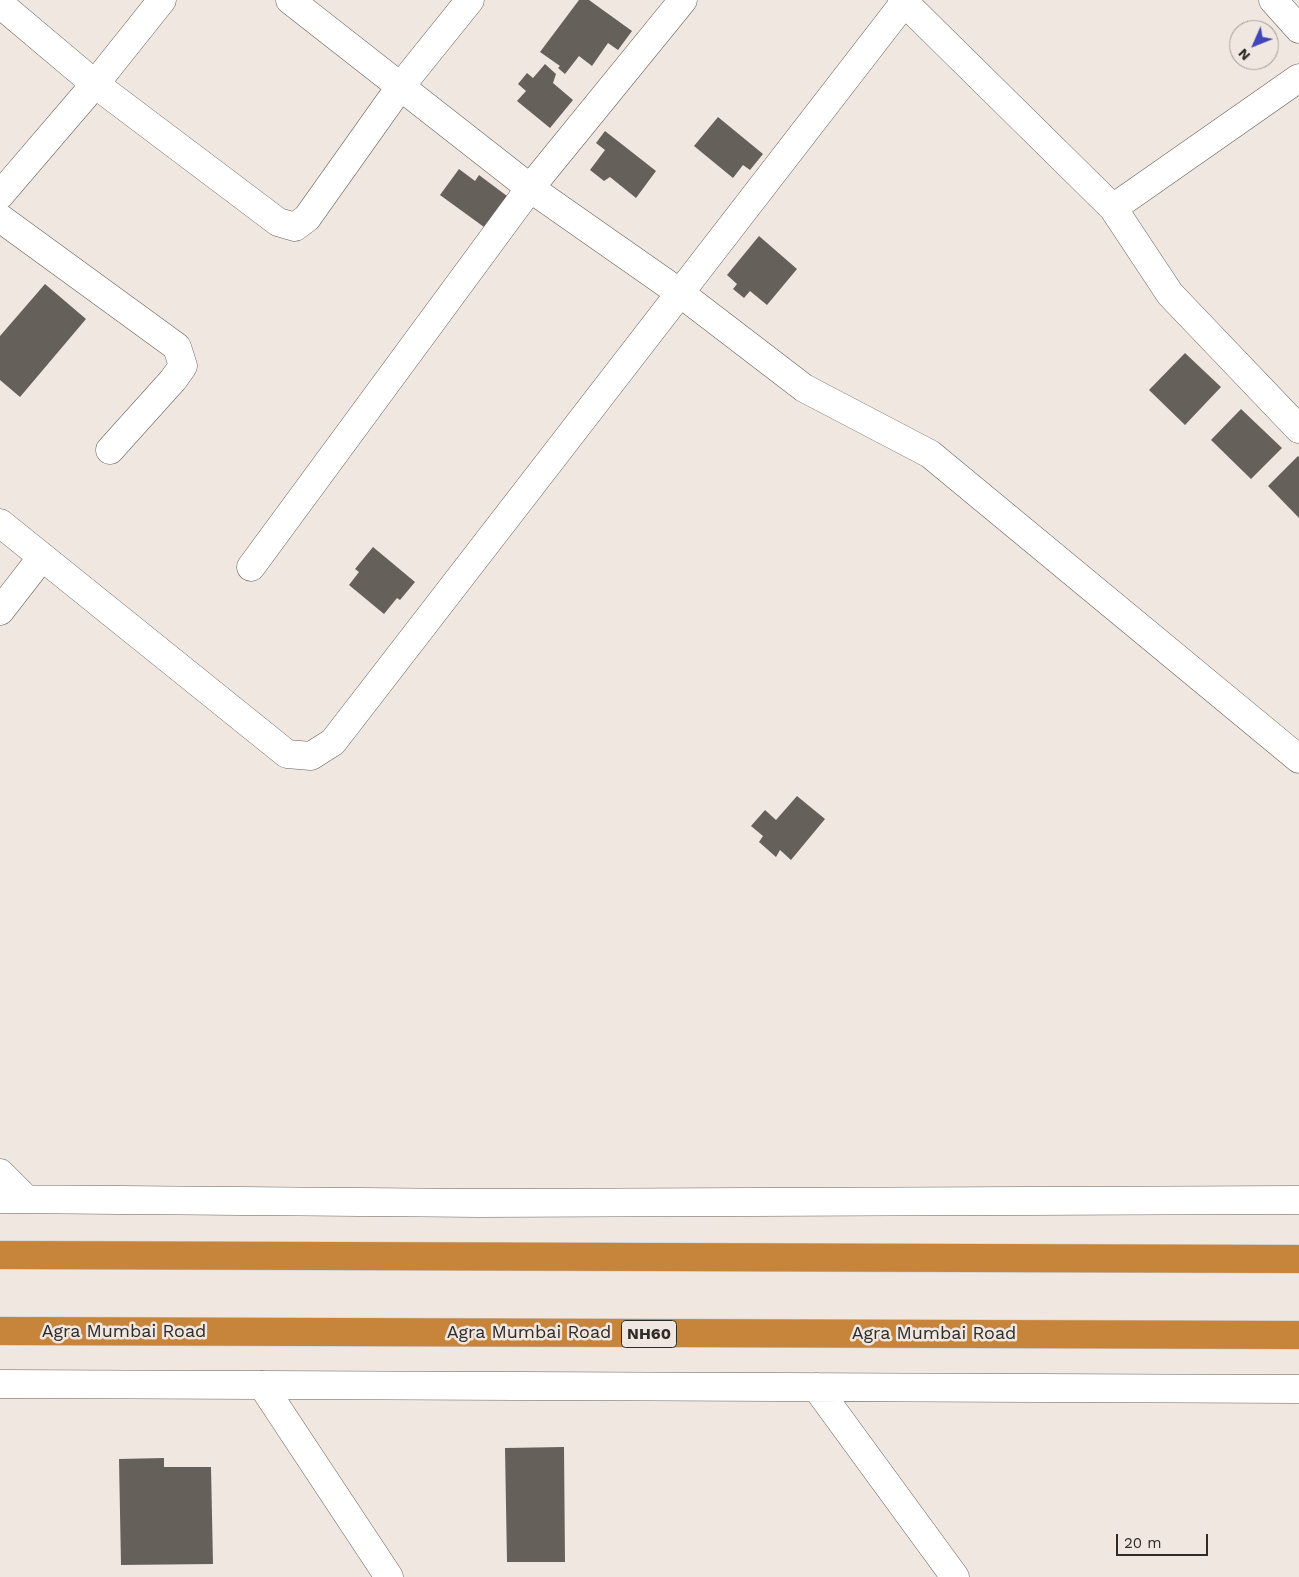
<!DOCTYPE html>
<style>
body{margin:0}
#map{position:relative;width:1299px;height:1577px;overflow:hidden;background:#efe7e0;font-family:"Work Sans",sans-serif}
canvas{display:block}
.north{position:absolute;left:1229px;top:20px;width:50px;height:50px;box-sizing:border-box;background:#efe7e0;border:1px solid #a29c96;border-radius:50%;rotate:226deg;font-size:14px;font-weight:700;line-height:20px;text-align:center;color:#2e2b28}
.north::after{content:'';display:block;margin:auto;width:18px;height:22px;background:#4145ba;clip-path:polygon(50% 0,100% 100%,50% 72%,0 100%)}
.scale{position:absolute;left:1116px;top:1534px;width:92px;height:22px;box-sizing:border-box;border:2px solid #2e2b28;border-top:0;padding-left:6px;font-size:15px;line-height:18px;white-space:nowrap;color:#2e2b28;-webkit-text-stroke:4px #efe7e0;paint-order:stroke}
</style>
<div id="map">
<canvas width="1299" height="1577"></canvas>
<div class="north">N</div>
<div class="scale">20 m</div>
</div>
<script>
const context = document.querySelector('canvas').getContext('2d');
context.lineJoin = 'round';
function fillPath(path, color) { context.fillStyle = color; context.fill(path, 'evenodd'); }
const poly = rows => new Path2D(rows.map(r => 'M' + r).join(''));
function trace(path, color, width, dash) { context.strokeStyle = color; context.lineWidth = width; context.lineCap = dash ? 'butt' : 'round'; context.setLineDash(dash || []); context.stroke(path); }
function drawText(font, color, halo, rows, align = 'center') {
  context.font = font + ' "Work Sans",sans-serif'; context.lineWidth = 5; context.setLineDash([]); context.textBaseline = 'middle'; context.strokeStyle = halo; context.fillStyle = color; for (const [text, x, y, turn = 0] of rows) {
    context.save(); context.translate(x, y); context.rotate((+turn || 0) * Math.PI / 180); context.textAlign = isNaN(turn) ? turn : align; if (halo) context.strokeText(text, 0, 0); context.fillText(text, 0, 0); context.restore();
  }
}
const building = poly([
 [579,0,589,0,632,31,618,50,608,43,592,66,579,56,565,74,558,68,560,66,540,52],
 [545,64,556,74,553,83,573,100,550,128,517,101,526,91,518,84,527,73,533,78],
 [718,117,763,154,750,170,743,165,733,178,694,146],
 [605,131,656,171,636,198,610,177,604,181,590,170,605,150,596,143],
 [459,169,475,181,479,175,507,196,484,227,440,195],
 [759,236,797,269,767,305,750,291,744,298,733,289,737,284,727,275],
 [45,284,86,319,20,397,0,380,0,336],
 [1185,353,1221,387,1185,425,1149,390],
 [1241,409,1282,448,1251,479,1211,440],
 [1298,456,1299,457,1299,518,1268,486],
 [373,547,415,582,400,600,397,598,384,614,349,585,359,572,355,569],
 [797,796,825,819,791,860,780,850,776,857,759,842,763,836,751,826,765,810,776,820],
 [564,1447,565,1562,507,1562,505,1448],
 [164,1458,164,1467,211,1467,213,1564,121,1565,119,1459]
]);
const minor = poly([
 [290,0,530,188,680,293,804,388,930,454,1299,759],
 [902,0,1113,208,1170,294,1299,429],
 [1273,0,1299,29],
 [0,4,95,84,278,222,295,227,307,218,400,87,470,0],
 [0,195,95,84,162,0],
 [1113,208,1299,78],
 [0,218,177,347,183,366,173,380,110,450],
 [0,523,287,754,311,756,333,742,904,3],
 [251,567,530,188,683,0],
 [0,611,42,557],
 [0,1173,26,1199],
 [0,1199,480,1203,1299,1200],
 [0,1384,1299,1389],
 [262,1385,389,1577],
 [816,1387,955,1577]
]);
const highway = poly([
 [0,1255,1299,1259],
 [0,1331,1299,1335]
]);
const shields = [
 [649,1334,55]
];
const shieldNames = [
 ["NH60",649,1334]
];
const streetNames = [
 ["Agra Mumbai Road",124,1332],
 ["Agra Mumbai Road",529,1333],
 ["Agra Mumbai Road",934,1334]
];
fillPath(building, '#66605a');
trace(minor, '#68615b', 29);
trace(highway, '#c9c8c7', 29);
trace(minor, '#fff', 28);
trace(highway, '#c7843b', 28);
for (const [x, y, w] of shields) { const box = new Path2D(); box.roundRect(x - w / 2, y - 13.5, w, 27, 4); context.fillStyle = '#efe7e0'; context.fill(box); trace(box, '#2e2b28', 1); }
drawText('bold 16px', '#2e2b28', null, shieldNames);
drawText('18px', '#2e2b28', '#efe7e0', streetNames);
</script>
